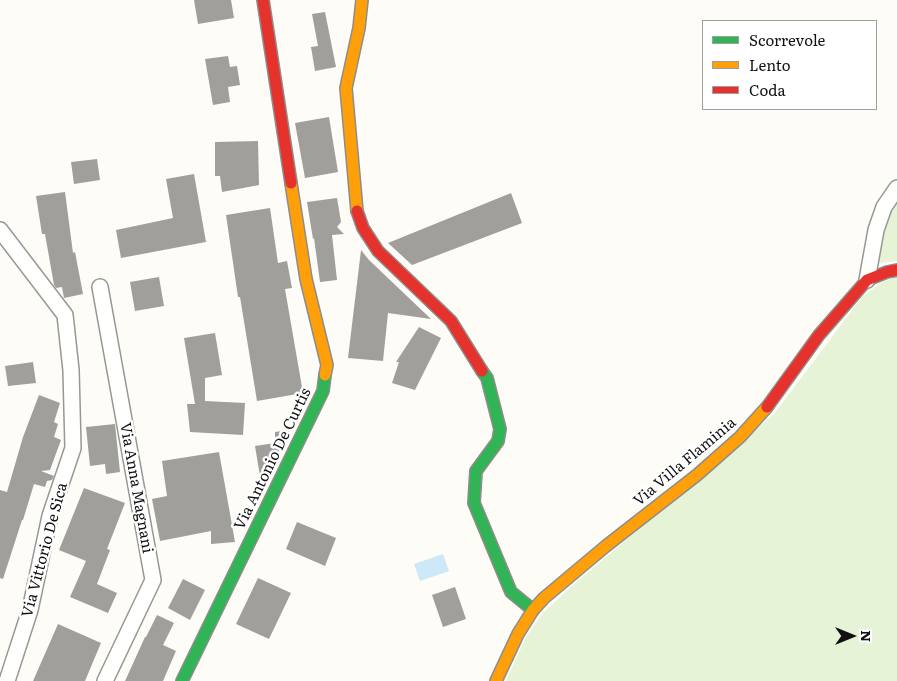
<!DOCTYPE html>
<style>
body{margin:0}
#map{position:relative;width:897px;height:681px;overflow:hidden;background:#fdfcf7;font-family:Literata,serif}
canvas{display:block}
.legend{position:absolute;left:702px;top:20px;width:175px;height:90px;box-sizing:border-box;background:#fff;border:1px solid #a0a0a0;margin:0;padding:6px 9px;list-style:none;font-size:15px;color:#111}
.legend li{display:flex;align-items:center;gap:10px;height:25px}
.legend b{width:25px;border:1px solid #a0a0a0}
.north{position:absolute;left:827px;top:611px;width:50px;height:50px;-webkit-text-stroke:4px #fff;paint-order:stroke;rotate:90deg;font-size:14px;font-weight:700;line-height:20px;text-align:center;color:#111}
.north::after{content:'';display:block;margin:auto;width:18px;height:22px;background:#111;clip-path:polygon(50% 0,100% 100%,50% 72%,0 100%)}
</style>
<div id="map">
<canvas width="897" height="681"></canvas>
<ul class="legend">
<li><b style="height:6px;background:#30b455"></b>Scorrevole</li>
<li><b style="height:6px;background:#ff9f0a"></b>Lento</li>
<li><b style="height:6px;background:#e5322d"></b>Coda</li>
</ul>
<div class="north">N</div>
</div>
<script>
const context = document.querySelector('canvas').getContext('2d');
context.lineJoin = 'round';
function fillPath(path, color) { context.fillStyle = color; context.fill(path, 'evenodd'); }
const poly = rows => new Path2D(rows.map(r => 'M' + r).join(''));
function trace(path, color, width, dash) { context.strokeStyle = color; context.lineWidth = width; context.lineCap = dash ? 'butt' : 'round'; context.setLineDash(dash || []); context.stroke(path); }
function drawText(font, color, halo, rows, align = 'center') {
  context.font = font + ' Literata,serif'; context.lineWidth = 5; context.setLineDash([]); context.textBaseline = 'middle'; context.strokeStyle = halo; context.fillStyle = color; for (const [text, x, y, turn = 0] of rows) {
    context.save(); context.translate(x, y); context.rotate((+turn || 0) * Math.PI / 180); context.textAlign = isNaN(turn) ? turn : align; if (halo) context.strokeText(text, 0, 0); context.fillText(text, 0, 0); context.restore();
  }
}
const green = poly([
 [897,197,897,261,879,263,876,261,886,217],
 [897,276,897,681,506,681,526,637,543,613,571,587,774,414,863,296,881,283]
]);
const water = poly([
 [443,554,449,571,420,581,414,564]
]);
const building = poly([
 [194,0,231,0,234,18,198,24],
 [325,12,336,67,315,71,311,47,318,46,312,14],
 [228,56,230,67,237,66,240,85,228,87,230,102,213,105,205,59],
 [329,117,338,172,305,178,295,123],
 [258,141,259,185,222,192,220,176,215,176,215,142],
 [97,159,100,180,74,184,71,162],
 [194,174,206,242,121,258,116,230,173,218,166,179],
 [65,192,73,253,75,252,83,294,64,298,62,287,56,288,54,285,45,234,42,234,36,196],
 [511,193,522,223,412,265,388,243],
 [337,198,341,222,337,227,344,234,332,235,337,280,320,282,314,238,313,239,307,202],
 [270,208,278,263,287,261,292,288,285,289,303,393,257,401,240,297,238,297,226,215],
 [361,250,369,260,431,319,388,313,383,361,348,358],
 [159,277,164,306,135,311,130,282],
 [419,327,441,338,415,390,392,383,399,362,396,362],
 [215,333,222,375,205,378,205,401,245,403,243,435,190,432,187,404,195,404,184,338],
 [33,362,36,383,8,386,5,366],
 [39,395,60,403,54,422,58,424,54,437,61,440,50,470,41,471,54,476,52,480,47,481,45,487,34,484,23,520,22,520,3,579,0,578,0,490,7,492,23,437],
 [115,424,120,472,106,474,105,464,90,466,86,427],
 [290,430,262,488,255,446,275,443,275,432],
 [219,452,235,542,211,544,211,531,160,541,152,499,167,496,162,461],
 [84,488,125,503,107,549,110,550,97,584,117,593,108,613,70,597,86,561,59,550],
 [297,522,336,538,325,566,286,549],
 [258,578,291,593,269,639,236,624],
 [183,579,205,590,190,620,168,608],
 [455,587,466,619,443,627,432,595],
 [157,615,174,623,163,645,176,651,163,681,125,681,145,637,146,637],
 [58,624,101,643,85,681,33,681]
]);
const street = poly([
 [0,230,65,315,71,370,73,448,50,516,30,610,7,681],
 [867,280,876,230,884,207,897,188],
 [100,287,153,580,105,681]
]);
const fast = poly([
 [482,371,487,378,500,429,498,441,476,471,474,503,511,592,533,610],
 [182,681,323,391,325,375]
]);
const slow = poly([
 [291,183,306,279,327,365,325,375],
 [357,211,346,88,359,28,362,0],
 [496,681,518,634,533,610,544,598,606,546,697,475,740,437,767,407]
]);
const jam = poly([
 [263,0,291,183],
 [357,211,363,228,378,251,451,321,482,371],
 [767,407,819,335,867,280,887,272,897,270]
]);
const streetNames = [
 ["Via Antonio De Curtis",273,459,-64],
 ["Via Villa Flaminia",685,462,-40],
 ["Via Anna Magnani",136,488,80],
 ["Via Vittorio De Sica",45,550,-75]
];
fillPath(green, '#e7f3d7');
fillPath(water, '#cde8f7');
fillPath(building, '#a19f9c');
trace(street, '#979795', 18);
trace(fast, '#8e8d8b', 14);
trace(slow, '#8e8d8b', 14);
trace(jam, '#8e8d8b', 14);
trace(street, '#fffffe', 15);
trace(fast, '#30b455', 11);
trace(slow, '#ff9f0a', 11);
trace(jam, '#e5322d', 11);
drawText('15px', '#111', '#fff', streetNames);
</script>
